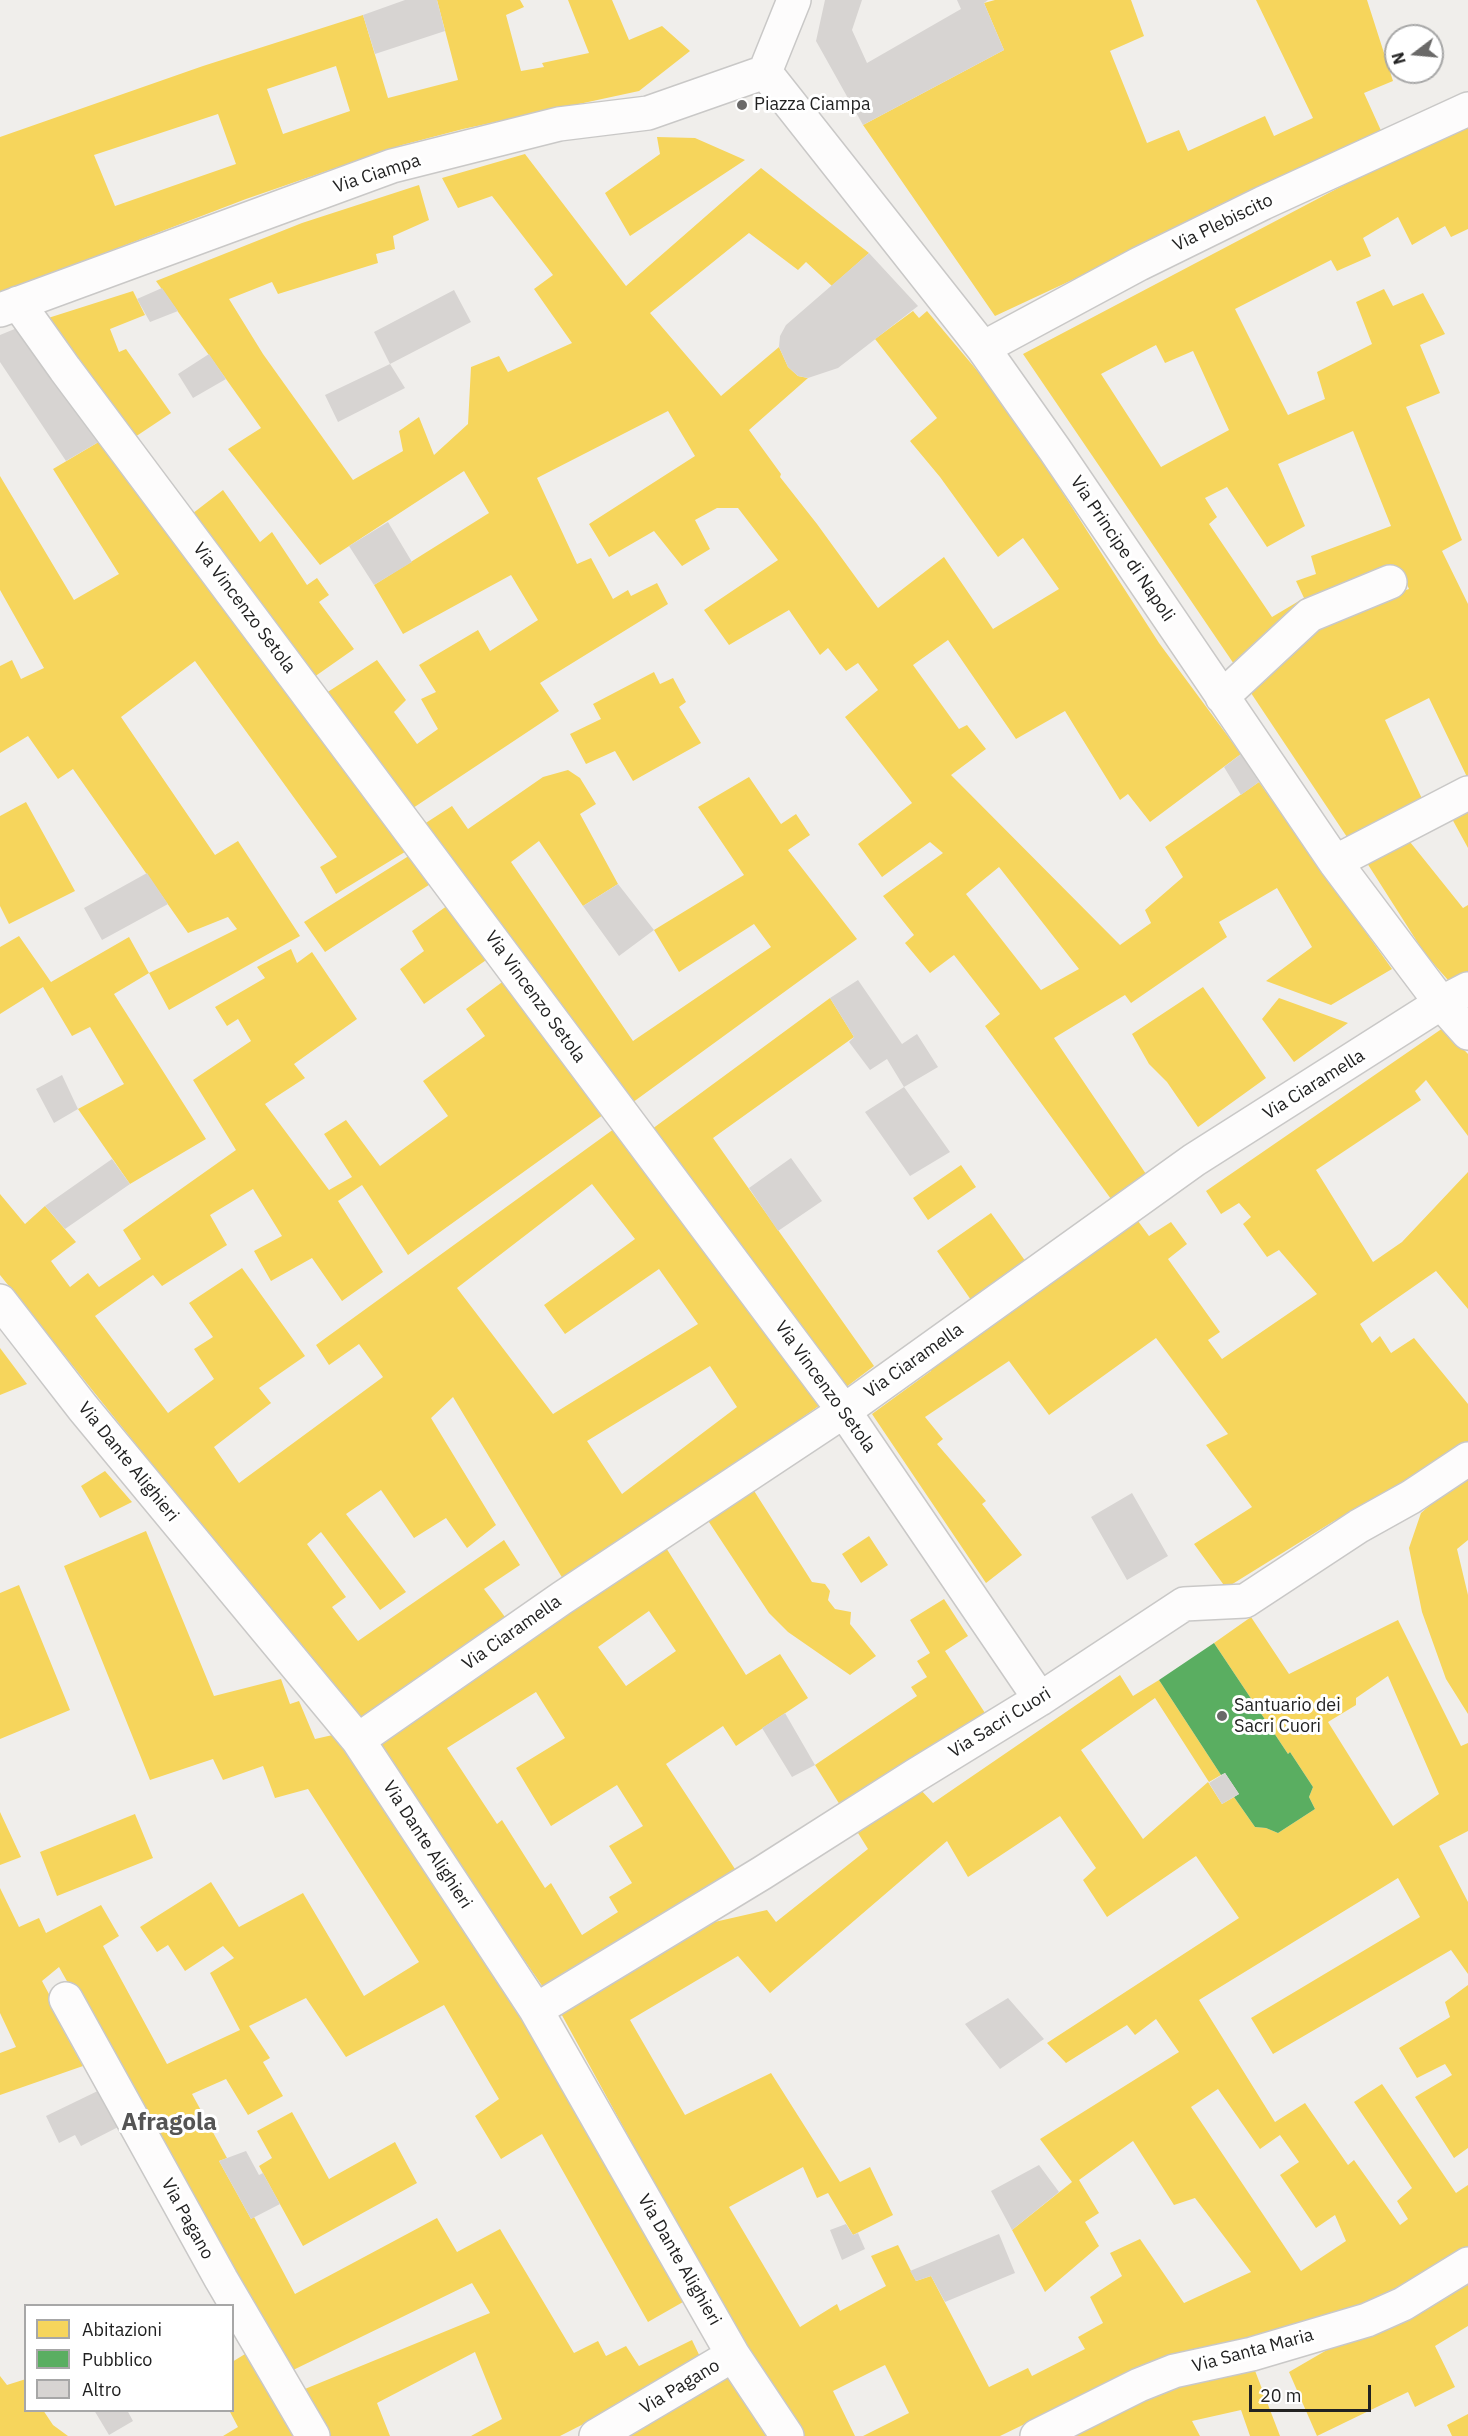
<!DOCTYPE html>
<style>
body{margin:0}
#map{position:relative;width:1468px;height:2436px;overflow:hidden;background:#f0eeeb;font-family:"IBM Plex Sans",sans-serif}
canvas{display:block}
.legend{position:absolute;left:24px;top:2304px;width:210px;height:108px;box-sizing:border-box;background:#fff;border:2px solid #a7a7a7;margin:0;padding:8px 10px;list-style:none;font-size:18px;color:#222}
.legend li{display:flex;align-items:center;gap:12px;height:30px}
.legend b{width:30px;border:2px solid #a7a7a7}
.north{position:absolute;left:1384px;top:24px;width:60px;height:60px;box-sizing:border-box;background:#fff;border:2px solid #a7a7a7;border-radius:50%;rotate:254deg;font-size:16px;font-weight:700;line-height:24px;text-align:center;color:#222}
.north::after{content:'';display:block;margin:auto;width:21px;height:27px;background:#6a6968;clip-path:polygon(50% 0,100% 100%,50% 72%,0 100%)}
.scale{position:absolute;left:1249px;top:2385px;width:122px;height:27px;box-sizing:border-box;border:3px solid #222;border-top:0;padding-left:8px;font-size:18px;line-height:21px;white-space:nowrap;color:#222;-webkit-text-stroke:4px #fff;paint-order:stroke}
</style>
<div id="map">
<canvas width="1468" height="2436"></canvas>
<ul class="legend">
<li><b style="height:16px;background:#f6d55c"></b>Abitazioni</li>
<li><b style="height:16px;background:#5aae61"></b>Pubblico</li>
<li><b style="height:16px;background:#d7d4d2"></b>Altro</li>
</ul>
<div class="north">N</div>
<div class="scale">20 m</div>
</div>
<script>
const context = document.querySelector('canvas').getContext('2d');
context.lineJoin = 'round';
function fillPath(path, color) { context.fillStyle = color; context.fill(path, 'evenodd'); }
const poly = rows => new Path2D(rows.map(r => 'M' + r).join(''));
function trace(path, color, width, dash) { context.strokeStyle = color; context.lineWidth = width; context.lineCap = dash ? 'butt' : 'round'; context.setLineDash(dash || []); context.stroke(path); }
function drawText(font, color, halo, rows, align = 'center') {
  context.font = font + ' "IBM Plex Sans",sans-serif'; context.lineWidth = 6; context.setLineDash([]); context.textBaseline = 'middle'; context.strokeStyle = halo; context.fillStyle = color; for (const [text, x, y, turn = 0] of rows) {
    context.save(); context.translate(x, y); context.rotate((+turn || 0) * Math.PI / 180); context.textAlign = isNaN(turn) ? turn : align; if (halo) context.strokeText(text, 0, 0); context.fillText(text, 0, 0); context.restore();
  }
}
const homes = poly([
 [437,0,520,0,524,7,506,15,521,71,544,67,542,63,589,53,568,0,612,0,629,40,662,26,690,51,639,91,463,129,402,145,246,199,0,293,0,137,203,66,363,15,388,98,458,80],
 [336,66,350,111,283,134,267,89],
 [218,114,236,164,115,206,94,155],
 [995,0,1131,0,1144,36,1110,51,1147,143,1179,130,1188,151,1265,116,1274,136,1313,118,1256,0,1367,0,1393,81,1364,93,1383,135,995,316,863,125,1004,50,984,3],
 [1468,125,1468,229,1451,237,1445,226,1412,245,1398,217,1363,238,1371,256,1337,271,1331,260,1235,309,1288,415,1325,399,1317,372,1372,344,1356,302,1384,289,1393,306,1423,293,1445,334,1420,345,1440,393,1406,407,1462,540,1442,551,1468,604,1468,779,1429,698,1385,720,1425,805,1351,843,1249,690,1320,620,1409,589,1400,568,1314,600,1236,667,1023,354,1437,136],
 [1156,345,1165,363,1193,351,1229,430,1161,467,1101,374],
 [1353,431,1391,526,1311,556,1316,574,1296,581,1304,598,1272,617,1209,524,1217,517,1205,498,1227,487,1267,547,1305,526,1278,464],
 [657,137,695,138,745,160,630,236,605,193,660,154],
 [525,154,626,286,761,168,869,253,832,286,806,262,798,270,749,233,650,313,721,396,779,347,788,367,798,376,808,378,749,430,781,474,780,477,817,524,878,608,944,557,993,629,1059,589,1023,538,998,557,940,477,910,441,937,418,875,339,913,311,919,318,927,311,1007,406,1159,643,1241,754,1150,822,1128,794,1120,800,1065,711,1016,739,948,640,913,665,959,729,967,725,986,749,951,775,1120,945,1151,923,1145,910,1183,877,1165,847,1259,782,1392,969,1331,1005,1266,981,1312,947,1277,888,1219,922,1227,937,1131,1003,1125,995,1054,1038,1146,1174,1111,1199,985,1026,1000,1014,954,955,930,973,905,943,914,935,883,896,943,853,930,842,882,877,858,844,912,803,845,717,878,690,858,663,846,671,828,648,820,655,789,610,729,645,704,610,778,560,738,508,717,508,695,520,710,549,682,566,654,531,609,557,589,524,695,456,668,411,537,478,577,564,591,558,613,599,628,590,631,596,657,583,668,604,540,683,559,711,407,812,320,697,377,660,406,700,394,712,417,744,438,729,421,699,436,692,419,665,478,630,490,651,538,620,511,575,403,634,374,585,489,513,464,471,320,565,228,449,261,428,156,281,302,223,419,185,429,220,393,236,395,249,376,254,378,263,278,294,272,282,229,299,263,354,353,480,403,451,399,431,419,417,434,455,468,424,471,367,499,356,508,372,572,343,534,289,553,275,492,196,458,208,442,178],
 [999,867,1079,969,1041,990,966,894],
 [133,291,145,315,110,329,119,352,126,349,171,413,132,439,45,319],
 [102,440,413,847,336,894,320,867,337,857,195,661,121,717,215,855,238,841,300,936,169,1010,149,973,237,929,228,917,188,933,73,769,58,779,28,736,0,753,0,666,12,660,21,679,44,668,0,590,0,476,74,600,119,574,53,469],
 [223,490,260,542,272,532,307,585,317,578,329,595,319,602,354,649,307,682,188,517],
 [654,672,660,684,673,678,686,702,679,707,701,743,633,781,615,751,586,764,570,734,601,719,593,704],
 [568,770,580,778,596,804,580,814,618,884,583,906,539,841,511,862,633,1041,771,947,754,924,679,972,654,930,744,875,698,807,749,777,781,824,796,814,810,835,788,850,857,939,625,1108,418,828,452,806,468,829,543,777],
 [26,802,75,891,9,924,0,906,0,816],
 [1468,809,1468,848,1451,817],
 [1406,837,1463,908,1468,905,1468,982,1455,988,1425,954,1367,863],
 [415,852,435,881,325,952,304,922],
 [451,903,489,958,424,1004,400,969,424,951,412,931],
 [19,936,51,982,129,937,149,973,114,994,206,1139,130,1184,78,1109,124,1084,90,1027,72,1036,43,987,0,1014,0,947],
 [291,949,297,963,312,952,357,1019,294,1064,305,1078,265,1104,329,1190,352,1177,324,1134,346,1120,380,1166,448,1116,423,1081,485,1036,466,1009,505,980,607,1112,408,1255,362,1185,338,1201,383,1272,342,1301,312,1258,271,1281,254,1251,282,1236,253,1189,210,1215,227,1245,162,1286,153,1275,95,1316,168,1413,214,1379,194,1349,213,1337,189,1303,242,1268,305,1356,259,1388,271,1403,214,1447,239,1483,383,1377,359,1344,329,1365,316,1345,618,1126,823,1403,566,1584,453,1397,431,1418,496,1525,467,1548,446,1518,414,1538,381,1490,346,1514,406,1592,380,1610,321,1532,307,1544,346,1597,332,1607,358,1641,504,1540,520,1565,484,1589,508,1621,361,1725,0,1275,0,1194,25,1224,45,1206,76,1242,51,1261,70,1287,88,1273,99,1287,141,1259,123,1230,236,1150,193,1080,251,1041,238,1019,227,1026,215,1007,265,978,257,967],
 [592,1184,635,1239,544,1305,565,1334,659,1269,698,1324,553,1414,457,1288],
 [710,1366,737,1407,622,1494,587,1441],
 [1203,987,1266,1078,1198,1127,1167,1082,1149,1064,1132,1034],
 [830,998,854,1037,713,1138,874,1366,841,1391,648,1132],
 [1279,998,1348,1023,1294,1062,1262,1019],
 [1443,1028,1468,1054,1468,1136,1426,1080,1415,1091,1421,1100,1316,1170,1373,1262,1402,1242,1468,1172,1468,1309,1436,1271,1360,1324,1372,1343,1380,1336,1391,1353,1414,1338,1468,1404,1468,1450,1406,1487,1334,1521,1226,1588,1194,1544,1252,1507,1206,1445,1228,1434,1156,1338,1049,1415,1009,1361,925,1417,943,1439,937,1444,986,1501,982,1504,1022,1555,986,1583,872,1414,931,1371,925,1361,1135,1217,1149,1236,1171,1222,1187,1244,1168,1259,1220,1332,1208,1340,1222,1359,1317,1294,1279,1250,1267,1257,1243,1224,1251,1217,1239,1203,1221,1214,1206,1191],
 [961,1165,976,1187,928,1220,913,1198],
 [991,1213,1026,1262,971,1300,937,1251],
 [0,1348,27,1384,0,1395],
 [105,1471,132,1502,100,1518,81,1486],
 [1468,1472,1468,1540,1457,1549,1468,1595,1468,1714,1446,1679,1422,1612,1409,1548,1421,1513],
 [751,1486,812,1582,825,1584,830,1591,828,1600,835,1609,851,1612,850,1624,876,1656,850,1675,788,1632,769,1613,703,1513],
 [146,1531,214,1696,281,1679,290,1704,299,1701,315,1739,337,1734,475,1937,690,2298,648,2322,542,2134,501,2159,475,2116,499,2099,444,2005,346,2057,306,1998,249,2026,270,2058,263,2062,283,2096,248,2115,226,2079,192,2094,227,2158,219,2161,251,2219,254,2217,295,2294,437,2218,457,2252,500,2229,574,2353,598,2341,606,2356,626,2346,639,2366,692,2340,703,2363,560,2436,471,2436,502,2419,475,2352,377,2403,390,2436,326,2436,300,2391,490,2313,472,2283,287,2373,59,1967,42,1981,65,2024,61,2026,83,2066,0,2095,0,2053,16,2047,0,2013,0,1888,19,1927,39,1918,46,1933,101,1905,119,1936,103,1946,167,2064,240,2030,210,1973,234,1958,223,1946,185,1971,168,1945,157,1952,140,1927,211,1882,239,1927,303,1893,364,1996,419,1962,308,1789,275,1798,263,1766,223,1780,213,1759,150,1780,64,1566],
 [869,1536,888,1565,861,1583,842,1554],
 [663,1543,746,1675,780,1654,808,1698,736,1746,723,1726,666,1764,735,1869,545,1990,374,1742],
 [649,1611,676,1651,626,1686,598,1647],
 [536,1692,565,1738,516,1768,551,1826,617,1785,643,1826,609,1846,632,1883,609,1897,618,1912,582,1935,551,1883,545,1888,502,1820,497,1824,447,1748],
 [19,1585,70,1710,0,1739,0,1593],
 [944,1599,968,1636,945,1651,985,1713,840,1805,815,1765,917,1696,911,1687,927,1677,917,1661,930,1653,910,1620],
 [1251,1617,1289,1674,1398,1620,1461,1746,1468,1743,1468,1831,1439,1846,1468,1902,1468,1974,1451,1950,1273,2054,1251,2018,1420,1917,1398,1878,1199,2000,1275,2122,1305,2103,1348,2165,1354,2160,1400,2225,1408,2219,1397,2201,1412,2188,1354,2102,1382,2084,1456,2193,1468,2185,1468,2253,1418,2283,1290,2330,1130,2373,1000,2436,863,2436,909,2413,885,2365,833,2391,855,2436,800,2436,756,2369,558,2008,697,1926,767,1910,776,1922,868,1849,858,1833,920,1789,933,1803,1120,1675,1133,1696,1159,1680,1221,1775,1209,1782,1155,1698,1081,1750,1143,1839,1208,1782,1222,1804,1234,1797,1255,1827,1266,1828,1278,1833,1315,1809,1309,1797,1313,1787,1290,1752,1288,1754,1214,1643],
 [1388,1676,1439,1794,1393,1826,1328,1722,1356,1705,1356,1698],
 [1060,1816,1096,1868,1083,1880,1107,1917,1196,1856,1239,1918,1047,2043,1066,2063,1127,2025,1135,2035,1156,2019,1179,2052,1040,2139,1072,2182,1012,2230,1045,2292,1099,2246,1085,2222,1099,2213,1079,2180,1133,2141,1174,2205,1195,2198,1251,2272,1184,2303,1140,2239,1110,2253,1122,2276,1090,2297,1103,2323,1078,2337,1085,2349,1032,2376,1028,2368,989,2387,931,2276,916,2281,898,2245,871,2256,886,2286,840,2311,837,2304,800,2327,729,2207,803,2167,817,2198,828,2193,853,2235,893,2215,870,2167,840,2182,771,2073,685,2115,630,2020,738,1956,770,1993,947,1841,968,1877],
 [1218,2089,1260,2149,1280,2135,1299,2162,1280,2175,1316,2228,1335,2215,1346,2241,1301,2271,1191,2107],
 [0,1812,21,1857,0,1865],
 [135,1814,153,1858,57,1896,40,1852],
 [1468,1985,1468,2148,1454,2158,1415,2097,1452,2075,1445,2064,1417,2078,1399,2048,1450,2017,1445,2002],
 [292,2112,329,2179,395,2142,417,2183,303,2246,259,2166,272,2158,257,2131],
 [1468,2277,1468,2326,1435,2346,1455,2387,1415,2407,1408,2392,1317,2436,1289,2372,1363,2329],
 [250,2351,298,2436,223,2436,238,2427,229,2410,232,2410,232,2362],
 [1254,2368,1280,2436,1250,2436,1241,2410,1192,2421,1200,2436,1069,2436,1173,2387],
 [727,2371,767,2436,614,2436],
 [0,2376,7,2385,26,2379,26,2410,43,2410,53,2425,68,2436,0,2436],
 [1468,2414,1468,2436,1452,2436,1447,2425]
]);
const public = poly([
 [1214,1643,1288,1754,1290,1752,1313,1787,1309,1797,1315,1809,1278,1833,1266,1828,1255,1827,1234,1797,1239,1794,1225,1773,1221,1775,1159,1680]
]);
const building = poly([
 [405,0,437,0,445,31,375,54,363,15],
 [825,0,862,0,852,30,867,63,961,9,957,0,988,0,984,3,1004,50,863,125,816,41],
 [869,253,918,306,838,368,808,378,798,376,788,367,779,347,780,336,786,325],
 [162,288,178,311,150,322,137,299],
 [454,290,471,322,390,364,405,388,338,422,325,395,390,364,374,332],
 [22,326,102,440,66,461,0,362,0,335],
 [209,354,226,379,193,398,178,374],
 [388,522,412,562,374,585,349,546],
 [1241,754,1259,782,1241,795,1224,767],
 [147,873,168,904,102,940,84,908],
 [618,884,654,930,619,956,583,906],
 [858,980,902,1044,917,1034,938,1067,904,1087,887,1059,870,1070,849,1042,854,1037,830,998],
 [62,1075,78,1109,54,1123,36,1089],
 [904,1087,950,1152,910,1176,865,1112],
 [791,1158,822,1201,778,1231,749,1188],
 [112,1159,130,1184,65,1229,45,1206],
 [1132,1493,1168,1556,1127,1580,1091,1517],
 [785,1713,815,1765,792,1777,762,1728],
 [1225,1773,1239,1794,1222,1804,1209,1783],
 [1008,1998,1044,2039,1000,2069,965,2024],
 [108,2086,126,2123,81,2146,75,2135,59,2143,46,2116],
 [246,2151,259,2175,263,2173,280,2204,251,2219,219,2161],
 [1039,2165,1059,2192,1012,2230,991,2191],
 [846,2224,853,2235,858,2233,865,2249,842,2260,830,2230],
 [999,2234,1015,2273,945,2302,931,2276,916,2281,910,2271],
 [94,2410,127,2410,133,2421,109,2435]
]);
const street = poly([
 [765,72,983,348,1055,450,1335,862,1441,1003,1468,1033],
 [765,72,794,0],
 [18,303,65,369,844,1411,1040,1699],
 [0,310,392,166,559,124,648,113,765,72],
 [983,348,1139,264,1263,203,1468,109],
 [1222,697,1310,615,1390,582],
 [1335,862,1468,793],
 [0,1301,83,1408,358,1740,536,2010,733,2355,787,2436],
 [358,1740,562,1598,844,1411,1194,1160,1441,1003,1468,989],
 [66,1999,221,2279,313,2436],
 [536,2010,762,1873,916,1775,1040,1699,1184,1604,1245,1601,1359,1526,1411,1497,1468,1459],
 [596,2436,733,2355],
 [1037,2436,1139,2385,1174,2371,1252,2354,1367,2320,1403,2304,1468,2264]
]);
const markers = [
 [742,105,6,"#6a6968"],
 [1222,1716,6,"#6a6968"]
];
const poiNames = [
 ["Piazza Ciampa",754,105],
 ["Santuario dei",1234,1706],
 ["Sacri Cuori",1234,1727]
];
const streetNames = [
 ["Via Ciampa",377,174,-18],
 ["Via Plebiscito",1223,223,-26],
 ["Via Principe di Napoli",1122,549,56],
 ["Via Vincenzo Setola",244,608,53],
 ["Via Vincenzo Setola",535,997,54],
 ["Via Ciaramella",1314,1085,-32],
 ["Via Ciaramella",914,1361,-35],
 ["Via Vincenzo Setola",825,1387,54],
 ["Via Dante Alighieri",128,1462,51],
 ["Via Ciaramella",512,1633,-35],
 ["Via Sacri Cuori",1000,1723,-32],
 ["Via Dante Alighieri",427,1845,57],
 ["Via Pagano",187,2219,61],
 ["Via Dante Alighieri",679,2260,60],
 ["Via Santa Maria",1253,2351,-15],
 ["Via Pagano",680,2387,-31]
];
const districtNames = [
 ["Afragola",169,2123]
];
fillPath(homes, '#f6d55c');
fillPath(public, '#5aae61');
fillPath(building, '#d7d4d2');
trace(street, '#c9c8c7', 36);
trace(street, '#fdfcfc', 33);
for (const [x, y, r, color] of markers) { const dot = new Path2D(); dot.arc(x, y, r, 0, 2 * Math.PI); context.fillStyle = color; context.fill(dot); trace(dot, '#fff', 2); }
drawText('18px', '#222', '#fff', poiNames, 'left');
drawText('18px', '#222', '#fff', streetNames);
drawText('bold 24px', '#555', '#fff', districtNames);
</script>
